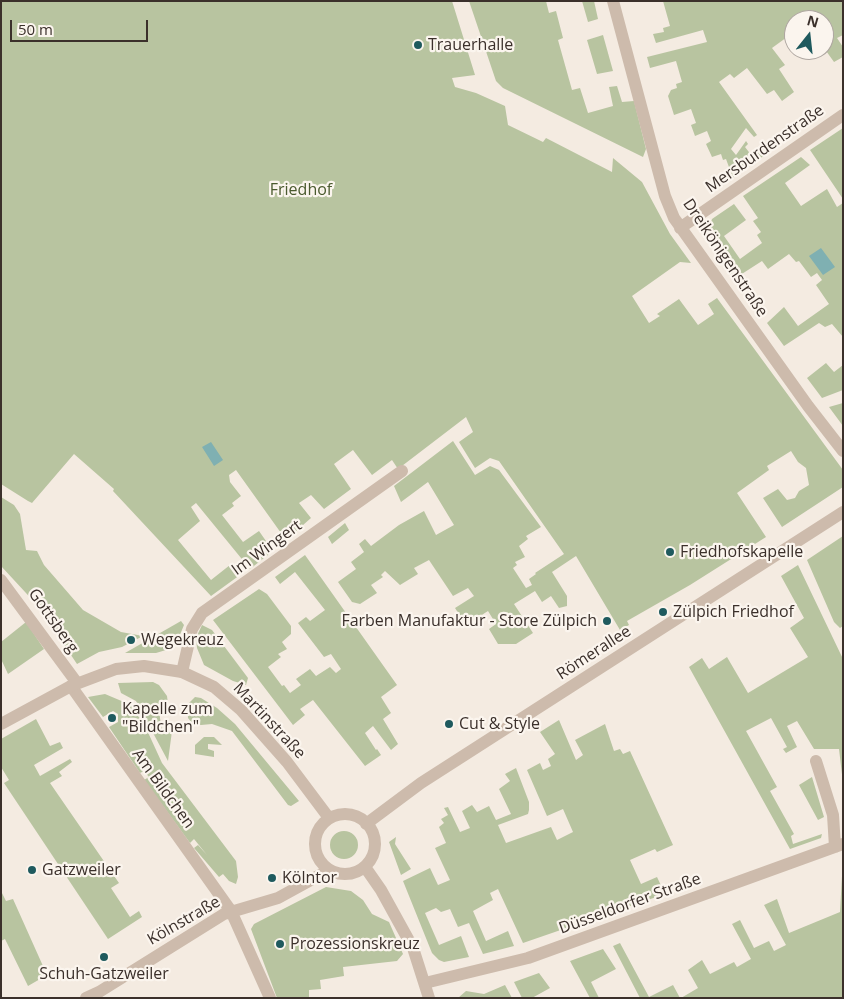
<!DOCTYPE html>
<meta charset="utf-8">
<style>
body{margin:0}
#map{position:relative;width:844px;height:999px;overflow:hidden;background:#f4ebe1;font-family:"Open Sans",sans-serif}
canvas{display:block}
.frame{position:absolute;inset:0;border:2px solid #3b302b;pointer-events:none}
.north{position:absolute;left:784px;top:10px;width:50px;height:50px;box-sizing:border-box;background:#fbf5ee;border:1px solid #aea6a0;border-radius:50%;rotate:16deg;font-size:14px;font-weight:700;line-height:20px;text-align:center;color:#3b302b}
.north::after{content:'';display:block;margin:auto;width:18px;height:22px;background:#1f5a5e;clip-path:polygon(50% 0,100% 100%,50% 72%,0 100%)}
.scale{position:absolute;left:10px;top:20px;width:138px;height:22px;box-sizing:border-box;border:2px solid #3b302b;border-top:0;padding-left:6px;font-size:15px;line-height:18px;white-space:nowrap;color:#3b302b;-webkit-text-stroke:4px #fbf5ee;paint-order:stroke}
</style>
<div id="map">
<canvas width="844" height="999"></canvas>
<div class="frame"></div>
<div class="north">N</div>
<div class="scale">50 m</div>
</div>
<script>
const context = document.querySelector('canvas').getContext('2d');
context.lineJoin = 'round';
function fillPath(path, color) { context.fillStyle = color; context.fill(path, 'evenodd'); }
const poly = rows => new Path2D(rows.map(r => 'M' + r).join(''));
function trace(path, color, width, dash) { context.strokeStyle = color; context.lineWidth = width; context.lineCap = dash ? 'butt' : 'round'; context.setLineDash(dash || []); context.stroke(path); }
function drawText(font, color, halo, rows, align = 'center') {
  context.font = font + ' "Open Sans",sans-serif'; context.lineWidth = 4.5; context.setLineDash([]); context.textBaseline = 'middle'; context.strokeStyle = halo; context.fillStyle = color; for (const [text, x, y, turn = 0] of rows) {
    context.save(); context.translate(x, y); context.rotate((+turn || 0) * Math.PI / 180); context.textAlign = isNaN(turn) ? turn : align; if (halo) context.strokeText(text, 0, 0); context.fillText(text, 0, 0); context.restore();
  }
}
const green = poly([
 [1,1,452,1,475,75,452,78,455,87,476,93,505,106,508,125,543,142,546,138,612,172,613,158,642,182,670,234,691,263,680,262,632,296,649,323,660,316,657,314,679,299,698,325,714,314,708,304,717,298,843,470,843,487,782,527,763,498,778,489,787,500,795,498,799,491,809,485,806,468,798,462,791,451,767,466,769,470,737,493,766,537,690,585,627,621,629,625,620,630,576,556,552,572,567,596,567,606,559,608,551,596,542,602,535,591,514,604,533,633,516,644,498,644,489,629,496,624,488,611,466,625,455,608,474,596,468,588,453,596,429,560,414,568,418,574,400,585,385,571,381,575,383,577,371,585,377,593,360,604,352,602,338,582,356,569,351,562,364,552,359,544,365,539,371,546,399,525,424,511,436,535,454,525,428,482,401,502,394,486,453,441,475,475,490,466,499,470,541,527,526,536,528,539,519,546,525,557,515,562,517,565,513,568,526,588,532,585,529,579,536,574,535,573,564,554,499,461,490,458,475,468,459,442,473,432,466,417,398,469,392,460,372,475,353,450,334,464,351,489,324,509,311,495,299,503,311,518,286,540,236,470,229,475,230,482,241,496,232,503,234,506,222,515,243,542,259,531,273,551,250,569,196,503,191,507,200,521,178,540,211,580,230,565,240,575,211,596,113,491,114,489,74,454,32,503,28,501,1,484],
 [469,1,546,1,549,13,556,11,563,38,558,40,572,90,580,88,588,113,613,106,609,87,617,86,622,102,634,101,646,149,643,157,503,88,496,81],
 [582,1,594,1,598,19,588,22],
 [663,1,843,1,843,35,837,38,843,47,843,57,834,62,824,48,824,20,794,20,794,32,772,48,785,65,779,69,794,92,782,101,774,90,767,94,747,68,734,78,730,74,719,82,757,135,754,137,746,128,731,149,736,155,746,141,748,144,745,147,752,156,762,149,766,154,733,178,726,159,723,160,721,154,712,157,706,144,711,141,707,131,695,136,691,125,696,123,691,109,674,115,668,96,671,90,677,88,676,84,682,82,676,61,650,68,647,57,707,42,703,30,656,43,653,34,664,32,663,28,670,26],
 [603,35,613,71,597,74,587,40],
 [843,128,843,199,810,150],
 [801,157,810,165,785,183,801,206,827,189,837,207,843,203,843,337,832,324,825,327,819,323,784,346,767,323,784,307,798,326,829,304,816,285,822,280,817,273,811,277,799,261,796,262,789,254,768,269,762,261,734,279,723,264,709,231,712,219,734,204,746,220,724,236,740,259,762,243,757,235,761,232,753,221,758,218,743,196],
 [826,363,834,372,843,365,843,390,822,398,807,378],
 [843,403,843,426,829,407],
 [1,497,14,505,20,514,26,550,37,551,44,565,83,610,121,632,143,636,122,647,99,652,77,664,38,606,1,566],
 [345,523,349,530,332,544,328,537],
 [843,536,843,626,840,628,834,622,807,560],
 [305,555,397,685,381,697,391,713,383,719,398,744,391,750,373,726,365,733,376,750,377,749,381,755,365,766,313,700,300,709,305,715,293,725,213,620,259,589,267,594,291,626,291,634,282,642,287,649,278,654,281,657,268,667,282,686,284,685,290,693,301,685,296,679,310,669,316,676,330,667,336,673,341,669,331,654,324,657,298,623,306,617,310,621,325,610,295,572,280,584,275,577],
 [798,565,843,659,843,783,839,749,814,749,797,721,787,726,797,747,786,753,783,749,787,747,771,718,746,731,777,787,770,791,794,834,791,836,793,844,822,834,821,838,790,849,689,667,702,658,709,669,727,657,748,693,808,657,790,628,804,618,781,576],
 [181,621,184,625,179,637,166,650,156,653,125,653],
 [26,622,44,649,8,674,1,659,1,642],
 [202,625,212,630,248,678,246,685,233,681,204,665,197,648,196,638],
 [153,682,159,685,167,696,168,704,158,704,162,732,172,731,168,761,136,701,121,693,118,683],
 [105,694,131,705,146,728,162,763,236,861,238,877,236,884,229,881,223,874,219,877,194,848,198,845,207,855,194,839,190,843,144,780,149,777,144,771,140,773,109,727,118,722,118,714,113,711,103,717,88,697],
 [195,697,201,698,217,708,235,724,299,801,291,806,288,805,232,731,212,724,201,725,192,723,188,718,187,705],
 [36,719,50,746,60,742,63,748,34,765,40,776,70,759,72,762,59,772,62,776,50,783,119,883,111,888,130,917,139,911,142,917,108,939,4,783,9,780,1,767,1,739],
 [559,720,576,760,583,755,575,740,605,724,614,751,620,749,623,754,630,751,673,845,657,852,655,849,630,860,641,884,657,877,665,894,523,943,498,889,490,893,493,900,473,911,486,941,508,931,514,946,483,954,469,923,458,927,450,909,441,912,436,908,425,913,439,945,461,936,469,957,444,962,439,960,432,953,403,881,430,868,438,885,450,880,435,848,446,843,439,827,444,823,441,819,448,815,444,808,448,807,460,832,470,828,462,811,472,805,477,812,489,806,496,820,511,814,499,789,510,781,505,774,516,768,529,802,529,810,528,814,498,825,506,843,551,827,557,840,573,832,563,809,547,816,527,770,540,763,543,770,551,766,548,759,555,754,540,732],
 [204,737,214,737,222,745,208,744,208,749,214,751,214,757,195,754,195,745],
 [812,777,824,817,818,820,799,785],
 '330 845a14 14 0 1 1 28 0a14 14 0 1 1-28 0Z',
 [396,837,395,844,411,869,401,875,389,842],
 [843,858,843,998,681,998,698,988,688,970,702,960,710,974,734,962,737,967,751,959,732,924,740,920,754,948,769,941,774,951,786,945,764,905,777,899,789,933,840,912],
 [326,887,351,891,363,900,372,914,389,922,403,954,397,961,343,967,344,976,320,980,321,989,309,990,309,998,277,998,251,929,254,924],
 [1,891,6,901,13,899,47,975,28,986,5,939,1,941],
 [620,943,649,997,673,985,680,998,640,998,613,946],
 [603,949,616,969,591,982,599,998,590,998,570,961],
 [539,973,550,988,532,998,522,998,514,982],
 [505,985,512,998,458,998,466,991,484,994]
]);
const water = poly([
 [821,248,835,267,823,275,809,256],
 [211,442,223,460,214,466,202,447]
]);
const minor = poly([
 [613,1,665,196,674,218,808,406,843,451],
 [680,228,843,115],
 [1,580,77,683],
 [182,672,192,629,202,613,402,471],
 [71,686,231,911,270,998],
 [816,761,833,815,835,847],
 [425,983,528,958,843,844],
 [86,998,99,992,224,914,278,898,329,870]
]);
const tertiary = poly([
 [1,724,71,686,116,669,144,666,182,672,214,687,241,710,287,762,329,818],
 '315 844a30 30 0 1 1 60 0a30 30 0 1 1-60 0Z',
 [366,824,421,783,843,512],
 [365,867,381,890,413,948,429,998]
]);
const markers = [
 [418,45,5,"#1f5a5e"],
 [670,552,5,"#1f5a5e"],
 [663,612,5,"#1f5a5e"],
 [607,621,5,"#1f5a5e"],
 [131,640,5,"#1f5a5e"],
 [112,718,5,"#1f5a5e"],
 [449,724,5,"#1f5a5e"],
 [32,870,5,"#1f5a5e"],
 [272,878,5,"#1f5a5e"],
 [280,944,5,"#1f5a5e"],
 [104,957,5,"#1f5a5e"]
];
const poiNames = [
 ["Trauerhalle",428,45],
 ["Friedhofskapelle",680,552],
 ["Zülpich Friedhof",673,612],
 ["Farben Manufaktur - Store Zülpich",597,621,"right"],
 ["Wegekreuz",141,640],
 ["Kapelle zum",122,709],
 ["\"Bildchen\"",122,727],
 ["Cut & Style",459,724],
 ["Gatzweiler",42,870],
 ["Kölntor",282,878],
 ["Prozessionskreuz",290,944],
 ["Schuh-Gatzweiler",104,974,"center"]
];
const streetNames = [
 ["Mersburdenstraße",765,149,-35],
 ["Dreikönigenstraße",725,258,56],
 ["Im Wingert",267,548,-36],
 ["Gottsberg",53,621,55],
 ["Römerallee",594,653,-33],
 ["Martinstraße",269,721,47],
 ["Am Bildchen",163,789,54],
 ["Düsseldorfer Straße",630,904,-20],
 ["Kölnstraße",184,921,-30]
];
const parkNames = [
 ["Friedhof",301,190]
];
fillPath(green, '#b8c4a0');
fillPath(water, '#7fb0b2');
trace(minor, '#cdbbac', 12);
trace(tertiary, '#cdbbac', 12);
for (const [x, y, r, color] of markers) { const dot = new Path2D(); dot.arc(x, y, r, 0, 2 * Math.PI); context.fillStyle = color; context.fill(dot); trace(dot, '#fbf5ee', 2); }
drawText('16px', '#3b302b', '#fbf5ee', poiNames, 'left');
drawText('16px', '#3b302b', '#fbf5ee', streetNames);
drawText('16px', '#4a5a2e', '#fbf5ee', parkNames);
</script>
